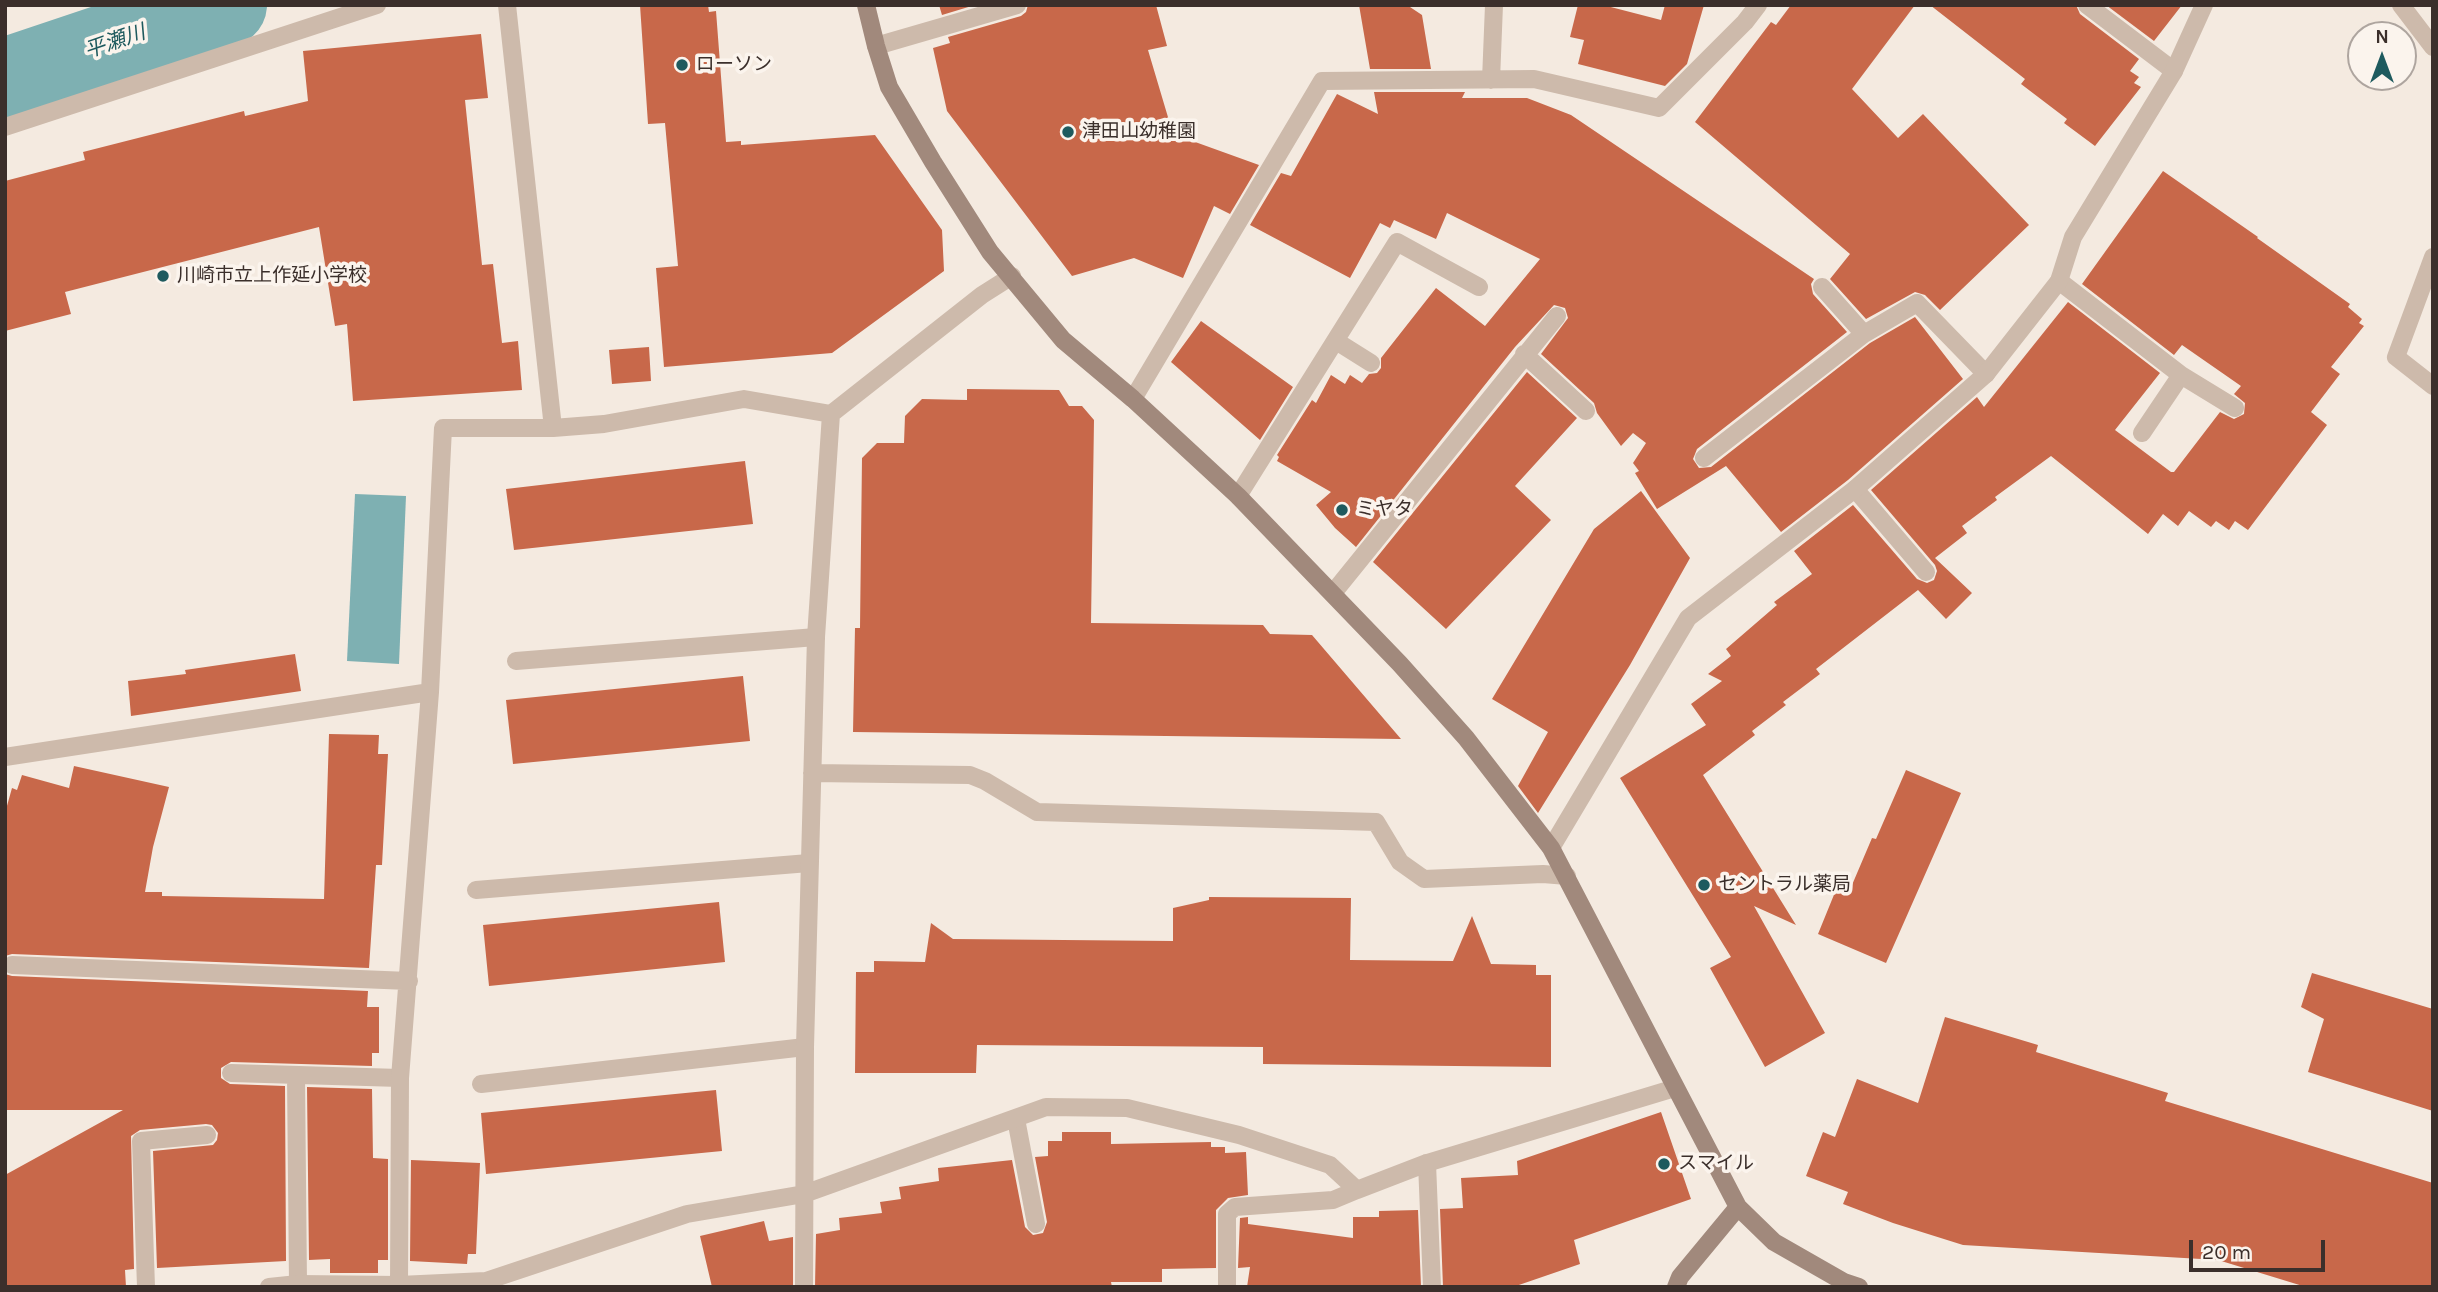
<!DOCTYPE html>
<meta charset="utf-8">
<style>
body{margin:0}
#map{position:relative;width:2438px;height:1292px;overflow:hidden;background:#f4eae0;font-family:Karla,sans-serif}
canvas{display:block}
.frame{position:absolute;inset:0;border:7px solid #3b2f2b;pointer-events:none}
.north{position:absolute;left:2347px;top:21px;width:70px;height:70px;box-sizing:border-box;background:#fbf4ed;border:2px solid #aea59f;border-radius:50%;rotate:0deg;font-size:19px;font-weight:700;line-height:28px;text-align:center;color:#3b2f2b}
.north::after{content:'';display:block;margin:auto;width:24px;height:32px;background:#1e5a5e;clip-path:polygon(50% 0,100% 100%,50% 72%,0 100%)}
.scale{position:absolute;left:2189px;top:1240px;width:136px;height:32px;box-sizing:border-box;border:4px solid #3b2f2b;border-top:0;padding-left:9px;font-size:21px;line-height:24px;white-space:nowrap;color:#3b2f2b;-webkit-text-stroke:5px #fbf4ed;paint-order:stroke}
</style>
<div id="map">
<canvas width="2438" height="1292"></canvas>
<div class="frame"></div>
<div class="north">N</div>
<div class="scale">20 m</div>
</div>
<script>
const context = document.querySelector('canvas').getContext('2d');
context.lineJoin = 'round';
function fillPath(path, color) { context.fillStyle = color; context.fill(path, 'evenodd'); }
const poly = rows => new Path2D(rows.map(r => 'M' + r).join(''));
function trace(path, color, width, dash) { context.strokeStyle = color; context.lineWidth = width; context.lineCap = dash ? 'butt' : 'round'; context.setLineDash(dash || []); context.stroke(path); }
function drawText(font, color, halo, rows, align = 'center') {
  context.font = font + ' Karla,"Noto Sans JP",sans-serif'; context.lineWidth = 7; context.setLineDash([]); context.textBaseline = 'middle'; context.strokeStyle = halo; context.fillStyle = color; for (const [text, x, y, turn = 0] of rows) {
    context.save(); context.translate(x, y); context.rotate((+turn || 0) * Math.PI / 180); context.textAlign = isNaN(turn) ? turn : align; if (halo) context.strokeText(text, 0, 0); context.fillText(text, 0, 0); context.restore();
  }
}
const water = poly([
 [355,494,406,496,399,664,347,661]
]);
const river = poly([
 [5,79,226,5]
]);
const building = poly([
 [640,5,708,5,709,12,716,11,726,142,741,141,741,145,875,135,942,230,944,271,832,353,664,367,656,268,678,266,665,123,648,124],
 [939,5,975,5,942,15],
 [1028,5,1156,5,1167,46,1148,50,1173,134,1259,165,1230,214,1214,206,1183,278,1134,258,1072,276,947,111,933,48,950,43,948,37,1021,16,1026,12],
 [1359,5,1407,5,1422,15,1431,69,1370,69],
 [1578,5,1603,5,1661,20,1665,5,1704,5,1687,64,1665,86,1578,64,1584,40,1570,37],
 [1791,5,1915,5,1852,89,1898,138,1923,114,2029,225,1940,310,1925,295,1915,292,1866,319,1830,279,1850,254,1695,122,1771,22,1776,25],
 [1930,5,2076,5,2080,14,2139,59,2130,71,2139,77,2134,83,2141,87,2095,146,2064,123,2067,119,2021,84,2025,79],
 [2106,5,2182,5,2154,41],
 [481,34,488,98,465,100,482,265,493,264,502,343,518,341,522,390,353,401,347,324,335,326,319,227,65,292,71,314,5,331,5,181,85,160,83,152,244,111,245,116,308,101,303,51],
 [1374,92,1465,92,1462,98,1527,98,1571,115,1814,279,1811,284,1813,294,1847,332,1697,449,1693,459,1699,468,1711,467,1870,343,1915,317,1963,379,1848,480,1781,532,1726,466,1657,509,1635,473,1639,471,1633,463,1646,443,1633,433,1621,446,1597,413,1594,403,1541,354,1568,318,1565,308,1554,305,1515,347,1356,547,1335,528,1316,505,1331,492,1277,461,1279,457,1277,455,1312,400,1316,403,1331,375,1345,384,1350,375,1362,383,1369,374,1377,373,1381,368,1381,358,1436,288,1485,326,1540,259,1447,213,1436,239,1394,220,1390,228,1380,223,1350,278,1250,225,1281,173,1291,176,1337,94,1378,114],
 [2163,171,2258,237,2257,238,2350,304,2348,307,2362,319,2359,323,2364,326,2331,367,2340,374,2311,412,2327,425,2248,530,2235,521,2229,530,2216,521,2211,527,2189,511,2178,526,2163,514,2148,534,2051,456,1995,497,1997,500,1962,526,1967,533,1935,558,1972,593,1946,619,1918,590,1816,669,1820,674,1783,702,1786,705,1752,731,1755,735,1703,775,1796,925,1754,906,1825,1033,1765,1067,1710,968,1731,957,1620,778,1706,725,1691,704,1722,681,1708,674,1731,656,1726,649,1777,605,1774,602,1812,574,1794,551,1853,505,1917,579,1927,583,1934,580,1937,571,1935,565,1871,490,1977,397,1984,407,2068,302,2160,373,2115,430,2171,472,2174,472,2220,412,2234,419,2244,414,2245,403,2234,394,2241,386,2182,345,2174,355,2082,284],
 [1201,321,1293,387,1260,440,1171,362],
 [649,347,651,381,612,384,609,350],
 [1527,372,1577,418,1515,486,1551,520,1446,629,1373,562],
 [967,389,1059,390,1069,406,1082,406,1094,420,1091,623,1263,625,1270,634,1312,635,1401,739,853,732,855,628,860,628,862,458,877,443,904,443,905,416,922,399,967,400],
 [745,461,753,524,514,550,506,489],
 [1641,491,1690,558,1630,665,1538,813,1518,786,1548,732,1492,699,1594,529],
 [295,654,301,691,131,716,128,681,186,674,185,670],
 [743,676,750,741,513,764,506,700],
 [329,734,379,735,378,754,388,754,382,865,376,865,369,968,12,954,5,956,5,813,12,788,17,790,22,775,69,788,74,766,169,787,153,847,145,892,162,892,162,896,324,899],
 [1906,770,1961,793,1886,963,1818,934,1840,880,1852,885,1872,838,1876,839],
 [1209,897,1351,898,1350,960,1453,961,1472,916,1491,964,1536,965,1536,975,1551,975,1551,1067,1263,1064,1263,1047,977,1045,976,1073,855,1073,856,972,874,972,874,961,925,962,931,923,953,939,1173,941,1173,908,1209,900],
 [719,902,725,962,489,986,483,925],
 [2312,973,2433,1009,2433,1111,2308,1072,2324,1019,2301,1007],
 [5,974,12,976,368,991,367,1007,379,1007,379,1053,372,1053,372,1066,231,1062,221,1068,221,1078,230,1084,285,1086,286,1261,157,1268,153,1151,213,1145,217,1140,218,1133,212,1125,206,1124,140,1130,131,1136,134,1269,125,1270,126,1287,5,1287,5,1175,123,1110,5,1110],
 [1945,1017,2038,1045,2036,1052,2168,1093,2165,1101,2433,1183,2433,1287,2306,1287,2218,1260,1963,1245,1893,1223,1843,1204,1848,1192,1806,1176,1823,1132,1835,1137,1857,1079,1918,1103],
 [307,1087,372,1089,373,1158,388,1159,388,1260,378,1260,378,1273,330,1273,330,1259,309,1260],
 [716,1090,722,1151,486,1174,481,1113],
 [1661,1112,1691,1199,1574,1240,1580,1264,1513,1287,1443,1287,1440,1209,1463,1208,1461,1178,1518,1175,1517,1161],
 [1062,1132,1111,1132,1111,1144,1211,1142,1211,1147,1225,1147,1225,1153,1246,1152,1248,1195,1228,1198,1216,1210,1216,1268,1162,1269,1162,1282,1111,1282,1112,1287,815,1287,816,1234,840,1230,839,1218,882,1213,880,1202,901,1199,899,1187,939,1181,938,1168,1012,1160,1025,1227,1033,1235,1043,1233,1047,1222,1035,1157,1048,1156,1048,1141,1062,1141],
 [411,1160,480,1163,476,1254,468,1254,467,1264,410,1261],
 [1418,1210,1421,1287,1247,1287,1250,1267,1238,1268,1240,1218,1248,1217,1248,1224,1353,1238,1353,1217,1379,1217,1379,1211],
 [764,1221,769,1241,793,1237,793,1287,712,1287,700,1236]
]);
const lane = poly([
 [2087,5,2174,71],
 [2059,281,2181,375,2235,408],
 [1822,287,1864,334],
 [1336,341,1371,363],
 [1524,354,1586,411],
 [2142,433,2181,375],
 [1704,458,1864,334,1917,303,1986,374],
 [1855,489,1926,572],
 [1238,496,1397,242,1479,287],
 [1333,593,1557,316],
 [516,661,816,637],
 [476,890,809,863],
 [231,1073,400,1078],
 [296,1076,298,1284],
 [481,1084,805,1047],
 [1016,1119,1036,1224],
 [1427,1163,1432,1287],
 [146,1287,141,1141,207,1135]
]);
const street = poly([
 [507,5,553,428],
 [2401,5,2433,47],
 [876,46,1017,5],
 [1491,80,1494,5],
 [5,127,377,5],
 [2433,257,2396,357,2433,386],
 [1133,399,1322,81,1534,79,1659,108,1745,22,1758,5],
 [831,414,744,399,604,424,553,428,443,428,430,692,400,1078,399,1285,486,1281,687,1214,804,1194,1046,1107,1127,1108,1239,1135,1330,1165,1357,1190,1427,1163,1675,1088],
 [5,757,430,692],
 [812,773,970,775,985,781,1037,812,1376,822,1400,862,1424,879,1543,874,1567,876],
 [1551,848,1688,618,1855,489,1986,374,2059,281,2073,237,2174,71,2204,5],
 [12,965,409,981],
 [269,1287,298,1284,399,1285],
 [804,1287,805,1047,816,637,831,414,982,295,1012,276],
 [1227,1287,1227,1214,1235,1207,1333,1200,1357,1190]
]);
const secondary = poly([
 [866,5,876,46,889,87,933,162,990,252,1063,340,1133,399,1238,496,1400,664,1466,738,1551,848,1738,1207,1774,1242,1844,1282,1859,1287],
 [1676,1287,1680,1277,1738,1207]
]);
const markers = [
 [682,65,7,"#1e5a5e"],
 [1068,132,7,"#1e5a5e"],
 [163,276,7,"#1e5a5e"],
 [1342,510,7,"#1e5a5e"],
 [1704,885,7,"#1e5a5e"],
 [1664,1164,7,"#1e5a5e"]
];
const poiNames = [
 ["ローソン",696,65],
 ["津田山幼稚園",1082,132],
 ["川崎市立上作延小学校",177,276],
 ["ミヤタ",1356,510],
 ["セントラル薬局",1718,885],
 ["スマイル",1678,1164]
];
const waterNames = [
 ["平瀬川",115,42,-19]
];
fillPath(water, '#7eb0b2');
trace(river, '#7eb0b2', 82);
fillPath(building, '#c8684a');
trace(lane, '#cdbaab', 18);
trace(street, '#cdbaab', 18);
trace(secondary, '#a1897c', 18);
for (const [x, y, r, color] of markers) { const dot = new Path2D(); dot.arc(x, y, r, 0, 2 * Math.PI); context.fillStyle = color; context.fill(dot); trace(dot, '#fbf4ed', 2.5); }
drawText('19px', '#3b2f2b', '#fbf4ed', poiNames, 'left');
drawText('italic 21px', '#1e5a5e', '#fbf4ed', waterNames);
</script>
